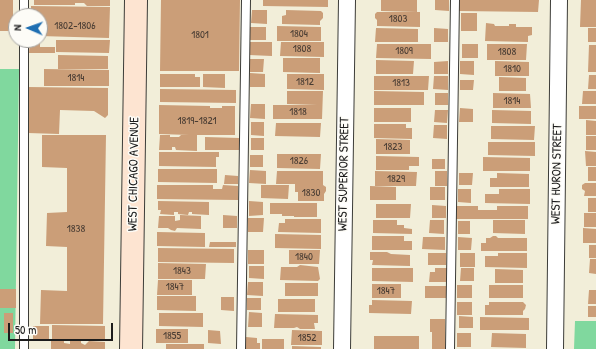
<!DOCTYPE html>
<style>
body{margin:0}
#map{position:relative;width:596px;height:349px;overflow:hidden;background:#f2eed9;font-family:"Patrick Hand",sans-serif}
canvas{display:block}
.north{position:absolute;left:8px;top:8px;width:40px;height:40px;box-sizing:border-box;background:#fdfcf7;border:1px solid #a3a29f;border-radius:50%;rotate:272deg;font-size:11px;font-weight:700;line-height:16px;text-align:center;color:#1c1c1c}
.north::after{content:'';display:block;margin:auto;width:14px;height:18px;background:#1f6fb2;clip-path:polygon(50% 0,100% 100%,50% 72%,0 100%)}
.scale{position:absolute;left:8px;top:323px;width:105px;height:18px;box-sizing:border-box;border:2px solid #1c1c1c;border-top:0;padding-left:5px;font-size:12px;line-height:14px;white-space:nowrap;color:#1c1c1c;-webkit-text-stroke:3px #fdfcf7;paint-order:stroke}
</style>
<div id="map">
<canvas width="596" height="349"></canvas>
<div class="north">N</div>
<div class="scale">50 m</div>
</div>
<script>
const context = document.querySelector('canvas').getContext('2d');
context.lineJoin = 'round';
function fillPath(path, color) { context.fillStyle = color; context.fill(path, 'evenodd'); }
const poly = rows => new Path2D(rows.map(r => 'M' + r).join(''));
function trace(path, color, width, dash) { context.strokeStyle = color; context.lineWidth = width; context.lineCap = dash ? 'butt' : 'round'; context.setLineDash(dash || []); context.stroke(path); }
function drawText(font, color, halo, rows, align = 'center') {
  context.font = font + ' "Patrick Hand",sans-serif'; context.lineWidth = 3; context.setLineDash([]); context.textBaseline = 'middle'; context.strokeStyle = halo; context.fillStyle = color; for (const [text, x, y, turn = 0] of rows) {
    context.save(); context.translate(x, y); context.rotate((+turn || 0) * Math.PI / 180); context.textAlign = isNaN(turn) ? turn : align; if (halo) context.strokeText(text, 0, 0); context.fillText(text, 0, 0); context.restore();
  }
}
const green = poly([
 [0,69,19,69,15,349,0,349],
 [575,321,596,321,596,349,574,349]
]);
const building = poly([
 [0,0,13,0,13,31,0,31],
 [34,0,110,0,110,6,87,6,84,3,75,3,75,5,34,5],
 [161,0,240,0,239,71,160,71],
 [263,0,328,0,328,7,263,6],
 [381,0,417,0,417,12,381,11],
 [435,0,449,0,449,11,435,10],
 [459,0,539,0,538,12,459,11],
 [581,0,596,0,596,27,580,27],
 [31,6,110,7,109,38,40,36,40,16,31,16],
 [252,10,267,10,267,24,251,23],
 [286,10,321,11,323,13,323,18,320,21,320,25,282,24,282,16,286,15],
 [377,12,420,12,420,27,377,26,377,20,375,18,375,14],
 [461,13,477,13,477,31,461,31],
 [486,23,494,24,495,26,509,26,509,24,516,24,516,27,532,27,532,35,528,36,528,42,485,41],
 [277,26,321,27,321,41,277,41],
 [249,27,266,27,266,40,249,40],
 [376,28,418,29,418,42,375,42],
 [434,28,448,29,448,42,434,42],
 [588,28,596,28,596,42,588,42],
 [30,40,40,40,40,47,55,47,55,53,29,53],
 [56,40,110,40,109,53,56,52],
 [250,42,272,42,272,56,249,55],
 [281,42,324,42,324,57,280,56],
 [377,44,431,44,431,59,376,58],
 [462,44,478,44,478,58,462,58],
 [487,44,527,44,526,60,487,60],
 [589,45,596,45,596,72,588,72],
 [58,55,108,56,108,69,58,69],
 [283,58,320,58,320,73,283,72],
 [250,59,264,59,263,72,250,72],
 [376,60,414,61,413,74,376,74],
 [448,61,448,74,434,74,434,62],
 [460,61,474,61,474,75,460,74],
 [495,61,529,62,529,76,495,76],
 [44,69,109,70,109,86,44,86],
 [250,73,265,74,265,87,250,87],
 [160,74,195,74,195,77,200,77,200,87,160,87],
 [203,74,225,74,225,88,203,87],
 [287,74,324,74,324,90,287,89],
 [589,75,596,75,596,89,588,89],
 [374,76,429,76,428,90,374,90],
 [434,76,448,76,448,90,433,89],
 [499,77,526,78,526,91,499,91],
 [460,80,474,80,473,90,460,90],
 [28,87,108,88,108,115,105,118,94,111,60,110,59,134,28,133],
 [160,89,236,90,236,103,160,102],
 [287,91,323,91,322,119,273,119,273,105,317,105,287,104],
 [374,91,424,92,424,105,374,105],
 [583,91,596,91,596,104,582,104],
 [435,93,448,93,448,105,435,105],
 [493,93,530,94,531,108,493,108],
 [251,104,265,104,265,119,250,118],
 [159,105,210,106,210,108,222,108,222,106,235,106,235,135,197,135,197,151,176,150,175,147,172,147,172,150,159,150,160,135,170,135,170,137,179,137,181,135,189,135,159,134],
 [579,106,596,106,596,119,579,119],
 [374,108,411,108,411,122,374,122],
 [460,108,473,109,473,122,459,122],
 [435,110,448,110,447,123,434,122],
 [492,110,531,111,531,124,492,123],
 [586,120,596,121,596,135,586,135],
 [251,122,264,122,264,136,251,135],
 [276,123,321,123,320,137,275,136],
 [374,124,406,124,406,128,412,128,412,139,374,138],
 [434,125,447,125,447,139,433,138],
 [491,126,535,126,534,140,491,139],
 [42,135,106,135,103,324,40,324,41,290,67,291,67,247,46,246,47,213,67,212,67,168,42,167],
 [586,136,596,136,596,150,586,150],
 [205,137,239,138,239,150,205,150],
 [251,138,264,138,264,150,251,150],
 [376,139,410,140,410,154,376,154],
 [488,142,535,142,535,156,488,155],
 [585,151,596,152,596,166,586,166],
 [159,152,219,152,219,157,216,157,216,167,159,166],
 [277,154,321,154,320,169,277,168],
 [250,155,263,155,263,167,250,167],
 [376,156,419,157,419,166,409,166,409,170,376,170],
 [483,157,530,158,530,171,483,171],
 [432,159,445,159,445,169,432,169],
 [588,167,596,167,596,181,588,181],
 [158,169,217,169,217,183,158,182],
 [250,170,266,171,266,184,249,183],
 [277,171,323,171,323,185,326,187,326,191,324,194,324,201,298,201,298,192,295,192,295,184,276,184],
 [375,171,417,172,416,186,375,186],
 [435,171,447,171,447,186,435,186],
 [459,173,473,173,472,185,459,185],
 [497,173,529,174,529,187,490,187,490,178,497,178],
 [225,175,238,176,238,184,224,184],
 [585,183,596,183,596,196,584,196,585,191,582,189,582,185],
 [157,185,213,185,213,189,222,189,223,185,238,186,238,200,157,199],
 [261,185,289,185,288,199,261,198],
 [370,186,396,187,396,200,370,200],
 [430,187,445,187,445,200,430,200],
 [458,189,471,189,471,203,458,202],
 [499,189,530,189,530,204,485,203,485,194,499,194],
 [588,198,596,198,596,212,588,212],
 [158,201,209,202,209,215,192,214,192,212,189,212,188,215,178,214,178,212,174,212,174,215,160,214,161,210,158,210],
 [249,201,263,202,263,215,249,216],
 [270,203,317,203,317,217,294,217,294,216,282,216,282,214,270,214],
 [376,204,411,204,410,218,376,218],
 [432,205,446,206,446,218,432,218],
 [457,206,478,206,478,210,497,210,497,206,528,206,528,219,456,219],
 [584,213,596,213,596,227,584,227],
 [180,215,201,216,201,229,177,228,175,231,171,230,168,228,158,228,159,216,175,216,175,221,180,220],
 [223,215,237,216,237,228,223,228],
 [248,218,264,218,263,232,248,232],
 [285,219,321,219,321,233,278,232,279,223,285,223],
 [373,220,397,220,397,225,404,225,404,228,412,229,412,234,373,233],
 [430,220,444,220,444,234,429,233],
 [493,220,525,220,525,234,493,233],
 [458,221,470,221,470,234,458,234],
 [583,228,596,229,596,243,583,243],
 [157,232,205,233,205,247,157,246],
 [275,234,321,235,321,249,275,248],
 [372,236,404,236,404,241,412,241,412,250,372,250],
 [493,236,496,236,498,238,527,238,527,251,481,251,481,243,486,243,486,238,490,238],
 [423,237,445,237,445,250,422,249],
 [458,237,472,238,471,250,458,250],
 [210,242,236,242,236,247,209,247],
 [589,245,596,245,596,258,589,258],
 [158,248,234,249,234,263,158,262],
 [248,250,264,250,264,264,248,264],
 [289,250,320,250,319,264,289,264],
 [370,252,387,252,391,254,410,255,410,266,372,265,373,260,370,260],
 [428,253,446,253,446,265,428,265],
 [460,253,475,253,475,267,460,267],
 [498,253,527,253,527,268,485,267,485,256,498,256],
 [590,259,596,259,596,274,589,273],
 [158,263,206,264,205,279,158,279],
 [300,265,318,267,320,279,318,281,280,280,281,267,297,267],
 [249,266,264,266,264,279,249,278],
 [372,268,413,268,413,282,372,281],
 [435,268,447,268,446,282,429,282,430,272,435,272],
 [461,268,474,268,474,281,460,281],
 [495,269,523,270,523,283,495,283],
 [158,280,192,280,192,295,157,295],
 [248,282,263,282,263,296,247,295],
 [285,283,318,283,318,296,285,296],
 [372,284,401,284,401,298,372,298],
 [457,285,472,285,472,298,457,298],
 [489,285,523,285,523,298,489,298],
 [425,286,446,286,446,298,425,298],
 [0,289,16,289,16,308,0,308],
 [589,290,596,290,596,304,588,304],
 [157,296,196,296,196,311,157,310],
 [221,297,234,297,234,311,221,310],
 [247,298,261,298,261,310,247,310],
 [278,299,315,299,315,312,278,312],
 [372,300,412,301,411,314,369,313,369,305,372,305],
 [457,302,472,302,472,315,457,315],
 [489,302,523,302,526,305,525,309,523,311,523,315,485,315,485,305,489,305],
 [588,306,596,306,596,317,588,317],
 [249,312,262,313,262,327,248,327],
 [4,313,13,313,13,333,4,333],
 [159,313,203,313,203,327,159,326],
 [275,314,318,315,318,323,314,323,315,329,300,329,297,327,294,328,274,328],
 [459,316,473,317,473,328,459,328],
 [480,317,529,318,529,330,480,330],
 [430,319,445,319,445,349,432,349,432,332,430,332],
 [52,325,105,326,105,341,81,340,81,343,85,345,89,341,105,342,105,349,51,349,51,341,64,341,64,343,70,344,70,340,52,340],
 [33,326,49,326,49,339,33,339],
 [156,329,188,329,188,343,156,343],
 [208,330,220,331,221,344,208,343],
 [292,330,322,331,322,345,291,345],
 [457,333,471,333,471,347,457,347],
 [492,333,526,334,526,348,491,347],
 [374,336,419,336,419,349,374,349],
 [246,337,257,338,257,343,260,343,260,349,246,349],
 [262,339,284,339,284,349,262,349],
 [166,344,204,344,204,349,166,349],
 [292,346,321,347,321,349,292,349]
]);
const service = poly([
 [24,16,24,0],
 [24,349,24,40],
 [241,349,246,0],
 [450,349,455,0]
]);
const minor = poly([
 [342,349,347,0],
 [555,349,559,0]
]);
const secondary = poly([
 [131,349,136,0]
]);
const numberNames = [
 ["1803",398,19],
 ["1802-1806",75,26],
 ["1804",299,34],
 ["1801",200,35],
 ["1808",302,49],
 ["1809",404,51],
 ["1808",507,52],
 ["1810",512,69],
 ["1814",76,78],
 ["1812",305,82],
 ["1813",401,83],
 ["1814",512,101],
 ["1818",298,112],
 ["1819-1821",197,121],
 ["1823",393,147],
 ["1826",299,161],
 ["1829",396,179],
 ["1830",311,193],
 ["1838",76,229],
 ["1840",304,257],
 ["1843",182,271],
 ["1847",175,287],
 ["1847",386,291],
 ["1855",172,336],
 ["1852",307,338]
];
const streetNames = [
 ["WEST CHICAGO AVENUE",134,174,-89],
 ["WEST SUPERIOR STREET",344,174,-89],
 ["WEST HURON STREET",557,174,-89]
];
fillPath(green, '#80d89e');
fillPath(building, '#cb9e78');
trace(service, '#3c3c38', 10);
trace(minor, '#3c3c38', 18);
trace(secondary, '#3c3c38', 24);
trace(service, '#fff', 8);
trace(minor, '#fff', 16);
trace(secondary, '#fde4d1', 22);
drawText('11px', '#483c33', null, numberNames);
drawText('13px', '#1c1c1c', '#fdfcf7', streetNames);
</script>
